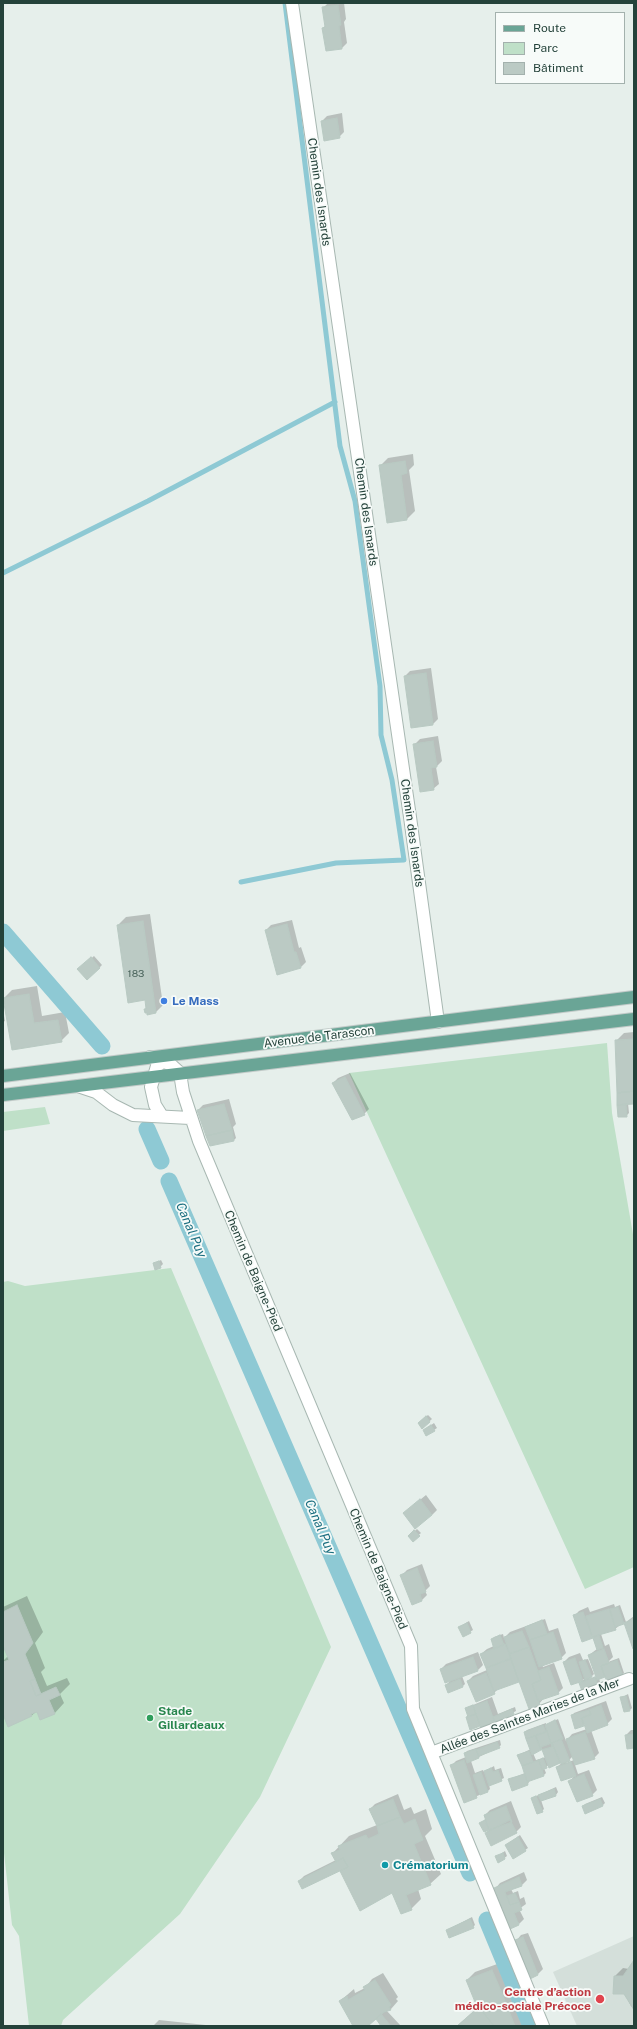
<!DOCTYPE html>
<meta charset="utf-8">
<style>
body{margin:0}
#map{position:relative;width:637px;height:2029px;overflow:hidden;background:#e6efeb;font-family:"Public Sans",sans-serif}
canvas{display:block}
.frame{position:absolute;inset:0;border:4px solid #24423a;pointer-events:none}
.legend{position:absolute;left:495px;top:12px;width:130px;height:72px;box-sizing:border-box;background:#f7fbf9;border:1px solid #a3b1ad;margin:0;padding:5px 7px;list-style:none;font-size:12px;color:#24423a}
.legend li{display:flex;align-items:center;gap:8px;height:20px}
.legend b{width:20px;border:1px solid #a3b1ad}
</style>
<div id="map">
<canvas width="637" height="2029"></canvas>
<div class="frame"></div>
<ul class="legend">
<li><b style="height:5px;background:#6aa596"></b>Route</li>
<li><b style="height:11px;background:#bfe0c8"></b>Parc</li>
<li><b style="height:11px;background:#bbcac4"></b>Bâtiment</li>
</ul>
</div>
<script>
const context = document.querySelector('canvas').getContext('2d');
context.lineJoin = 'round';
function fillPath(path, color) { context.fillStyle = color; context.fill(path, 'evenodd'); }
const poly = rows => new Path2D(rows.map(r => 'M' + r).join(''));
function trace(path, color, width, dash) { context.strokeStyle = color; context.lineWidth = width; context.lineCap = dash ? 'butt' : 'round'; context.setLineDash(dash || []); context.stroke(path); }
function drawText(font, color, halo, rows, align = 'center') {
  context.font = font + ' "Public Sans",sans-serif'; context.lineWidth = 3.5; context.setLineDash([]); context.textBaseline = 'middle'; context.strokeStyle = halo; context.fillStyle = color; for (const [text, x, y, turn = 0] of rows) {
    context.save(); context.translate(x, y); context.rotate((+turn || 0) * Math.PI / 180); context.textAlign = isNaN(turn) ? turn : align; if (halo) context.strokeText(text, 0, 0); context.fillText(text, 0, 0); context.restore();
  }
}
const built = poly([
 [634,1936,634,2026,577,2026,553,1972]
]);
const green = poly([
 [607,1043,612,1113,634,1240,634,1567,585,1589,349,1073],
 [45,1107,50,1124,3,1131,3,1112],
 [171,1268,331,1647,260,1797,180,1914,63,2020,61,2026,29,2026,19,1936,12,1925,3,1844,3,1282,8,1281,25,1286]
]);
const shadow = poly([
 [328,3,344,3,346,19,344,22,347,43,342,48,323,28,326,25,323,8],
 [342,113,344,132,339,137,322,121,327,116],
 [413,454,414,465,409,470,415,511,407,519,388,522,380,466,388,458],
 [431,668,438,719,433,724,412,727,405,676,410,671],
 [438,736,442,761,436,767,439,784,433,789,415,744,420,739],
 [150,914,163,1005,156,1012,145,1009,147,1007,146,999,118,925,126,917],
 [292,920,299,948,301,947,306,962,300,968,266,930,271,925],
 [94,956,102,965,99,968,79,969],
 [37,986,42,1016,65,1012,69,1033,61,1041,13,1049,4,998,12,990],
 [3,1011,5,1021,3,1022],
 [634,1032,634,1103,628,1103,629,1113,626,1116,616,1041,624,1033],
 [350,1073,369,1109,364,1114,333,1083,338,1078],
 [229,1099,236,1124,233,1127,236,1138,234,1140,198,1110,203,1105],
 [161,1260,163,1264,160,1267,154,1264],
 [428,1415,432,1419,423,1427,421,1421],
 [434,1423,437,1428,434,1430,424,1430],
 [426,1495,437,1510,432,1515,404,1513],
 [417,1529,421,1533,413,1540,409,1536],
 [422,1564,430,1586,425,1591,427,1595,422,1600,402,1575,407,1570],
 [27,1596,43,1632,35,1643,45,1668,41,1672,47,1686,67,1678,70,1684,60,1694,64,1703,54,1714,37,1711,31,1716,3,1711,3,1661,8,1656,3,1644,3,1607],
 [614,1604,615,1607,620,1605,626,1622,634,1616,634,1647,624,1622,615,1629,601,1634,605,1646,609,1644,613,1657,608,1662,619,1658,624,1673,622,1675,605,1675,599,1678,600,1682,598,1685,581,1683,584,1679,571,1684,564,1662,569,1657,580,1653,583,1660,588,1659,594,1674,589,1679,597,1677,589,1655,597,1649,593,1636,574,1616,579,1611,588,1607,590,1612],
 [545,1619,549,1631,558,1628,566,1653,561,1658,542,1664,543,1667,554,1663,563,1688,558,1693,544,1698,539,1704,519,1681,499,1688,494,1693,468,1681,473,1676,487,1670,481,1654,487,1649,494,1646,492,1640,494,1637,503,1634,504,1638,510,1632],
 [469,1621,473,1630,463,1636,459,1627],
 [478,1652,483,1665,478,1670,462,1676,465,1684,463,1686,446,1685,451,1680,441,1669,446,1664],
 [628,1694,632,1708,630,1710,621,1698],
 [492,1697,498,1714,515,1707,516,1711,494,1722,479,1726,469,1716,466,1708],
 [606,1701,612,1719,607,1724,591,1730,599,1753,594,1758,575,1765,578,1774,589,1770,597,1790,592,1795,570,1781,575,1775,557,1767,563,1762,550,1767,549,1765,544,1768,546,1773,544,1775,530,1780,528,1784,513,1790,510,1779,525,1773,518,1755,531,1749,525,1732,527,1730,546,1723,546,1725,558,1719,566,1741,572,1734,587,1729,585,1723,583,1725,572,1716,574,1713],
 [542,1749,546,1757,536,1760,533,1753],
 [573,1756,574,1760,566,1763],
 [631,1730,634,1730,634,1747,626,1735],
 [500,1740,501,1745,499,1747,471,1761,475,1773,483,1770,484,1772,494,1766,495,1770,501,1768,504,1778,489,1785,490,1789,488,1791,464,1802,451,1766,456,1761,466,1757,465,1754,467,1751],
 [556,1787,558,1792,556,1795,541,1800,544,1809,542,1811,532,1798],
 [398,1794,404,1810,411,1807,414,1814,426,1809,432,1829,425,1836,441,1874,430,1884,418,1889,421,1899,411,1909,393,1891,341,1872,345,1867,299,1881,304,1876,336,1860,332,1854,349,1836,377,1825,370,1809,375,1804],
 [602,1797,605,1803,603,1805,585,1813,583,1806,585,1804],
 [511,1801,521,1827,516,1832,486,1833,490,1829,484,1831,481,1823,486,1819,485,1815,490,1810],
 [520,1835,528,1848,513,1858,506,1845],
 [505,1851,507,1856,499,1862,496,1857],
 [524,1872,527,1880,522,1885,511,1889,513,1893,518,1891,520,1899,524,1897,526,1904,519,1909,524,1919,519,1924,495,1889,500,1883],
 [472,1917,475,1925,473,1927,447,1930],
 [528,1933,543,1969,538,1974,516,1941,521,1935],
 [634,1961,634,2008,631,2006,615,1976,623,1968,629,1969],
 [500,1963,525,2026,457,2026,479,2006,467,1980,475,1972],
 [383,1973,398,1997,396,1999,398,2001,391,2009,386,2010,401,2026,383,2026,382,2015,366,2026,355,2026,340,2001,354,1989,355,1993,365,1988,372,1979],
 [159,2020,215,2026,153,2026]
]);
const stream = poly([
 [3,573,148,501,335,402],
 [241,882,336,863,404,860,392,780,381,735,380,686,355,501,340,446,285,3]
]);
const canal = poly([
 [3,932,102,1046],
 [147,1129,161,1161],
 [169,1181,470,1873],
 [487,1920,531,2026]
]);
const building = poly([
 [338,5,341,25,339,26,342,49,326,51,322,28,325,27,322,7,338,5],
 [337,118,340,138,324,141,321,121,337,118],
 [405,461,407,473,401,475,407,520,387,523,379,465,405,461],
 [426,673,433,725,411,728,404,676,426,673],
 [433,741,437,767,431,768,434,790,420,792,413,744,433,741],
 [143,921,156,1013,147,1015,147,1013,145,1013,144,1009,146,1009,145,1000,128,1003,117,925,143,921],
 [287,924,294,952,296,952,301,968,277,975,265,930,287,924],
 [91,957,100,968,87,980,77,969,91,957],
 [29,994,34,1023,58,1020,62,1042,12,1050,3,998,29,994],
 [634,1039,634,1091,617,1093,615,1040,634,1039],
 [345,1077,365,1115,352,1120,332,1083,345,1077],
 [634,1091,634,1104,617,1105,617,1093,634,1091],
 [224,1104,232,1130,206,1136,197,1110,224,1104],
 [626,1104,627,1117,618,1117,617,1105,626,1104],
 [232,1130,234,1141,210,1146,206,1136,232,1130],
 [159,1261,161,1268,155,1270,153,1263,159,1261],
 [426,1416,430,1422,422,1429,418,1423,426,1416],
 [431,1425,435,1431,426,1436,423,1430,431,1425],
 [420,1499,432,1515,415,1529,403,1513,420,1499],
 [414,1530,420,1536,413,1542,408,1536,414,1530],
 [417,1568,426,1592,420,1594,422,1601,412,1605,400,1575,417,1568],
 [17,1605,33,1643,25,1654,35,1679,30,1681,36,1696,56,1687,60,1695,49,1700,55,1714,40,1720,37,1712,31,1714,32,1716,8,1727,3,1714,3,1662,9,1660,3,1646,3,1612,17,1605],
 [618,1607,624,1624,615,1627,610,1609,618,1607],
 [609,1609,616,1630,592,1637,586,1616,609,1609],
 [583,1612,593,1638,582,1642,573,1615,583,1612],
 [634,1619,634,1648,633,1649,624,1623,634,1619],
 [542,1620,547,1634,530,1640,525,1627,542,1620],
 [467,1623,471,1633,463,1637,458,1627,467,1623],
 [522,1631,529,1647,510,1654,504,1637,522,1631],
 [553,1632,562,1659,539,1667,530,1640,553,1632],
 [500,1635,504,1645,494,1649,491,1639,500,1635],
 [599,1635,603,1648,597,1650,593,1638,599,1635],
 [505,1644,511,1658,486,1668,480,1654,505,1644],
 [529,1647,541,1680,532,1684,540,1705,529,1709,509,1654,529,1647],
 [604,1649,609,1663,601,1666,605,1677,597,1680,588,1655,604,1649],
 [473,1657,478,1671,445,1683,440,1669,473,1657],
 [575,1658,583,1681,571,1685,563,1662,575,1658],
 [511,1659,519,1682,494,1691,486,1668,511,1659],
 [585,1660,592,1677,585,1680,579,1662,585,1660],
 [617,1660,623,1676,607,1682,601,1666,617,1660],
 [549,1667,559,1694,538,1701,532,1684,541,1680,538,1671,549,1667],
 [486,1673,495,1694,476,1702,467,1681,486,1673],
 [595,1677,598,1686,582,1691,579,1683,595,1677],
 [35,1679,41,1694,36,1696,30,1681,35,1679],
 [460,1679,463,1687,448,1693,445,1685,460,1679],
 [626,1696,630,1711,624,1712,620,1697,626,1696],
 [487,1701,495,1723,481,1728,473,1706,487,1701],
 [473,1705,476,1714,468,1717,465,1708,473,1705],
 [601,1705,608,1725,587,1733,582,1718,591,1714,589,1710,601,1705],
 [512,1709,514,1714,495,1722,493,1717,512,1709],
 [589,1710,591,1715,581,1718,584,1726,575,1729,571,1715,589,1710],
 [476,1714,480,1726,470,1730,466,1717,476,1714],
 [555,1720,563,1739,551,1743,545,1725,555,1720],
 [543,1725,546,1732,526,1739,524,1732,543,1725],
 [547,1731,552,1747,541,1750,536,1735,547,1731],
 [585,1732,595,1759,575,1765,566,1739,585,1732],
 [634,1734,634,1748,627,1749,625,1735,634,1734],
 [535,1736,541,1750,532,1755,526,1739,535,1736],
 [561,1739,570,1761,561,1764,552,1743,561,1739],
 [497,1742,500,1748,479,1756,476,1750,497,1742],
 [552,1743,560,1763,549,1768,541,1747,552,1743],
 [476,1749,479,1758,467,1763,464,1753,476,1749],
 [529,1751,533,1762,522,1766,517,1755,529,1751],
 [543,1758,547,1768,542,1770,539,1760,543,1758],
 [464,1760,477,1798,464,1803,450,1765,464,1760],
 [539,1760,544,1776,527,1782,522,1766,539,1760],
 [571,1762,576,1776,561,1781,556,1767,571,1762],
 [491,1768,493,1772,498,1770,502,1781,489,1786,484,1771,491,1768],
 [481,1772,488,1792,480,1795,473,1775,481,1772],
 [525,1774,528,1785,512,1791,508,1779,525,1774],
 [584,1774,593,1796,577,1802,568,1781,584,1774],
 [554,1789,556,1796,541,1801,538,1795,554,1789],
 [536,1796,543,1812,537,1814,531,1798,536,1796],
 [393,1799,400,1817,377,1826,369,1809,393,1799],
 [600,1799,603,1806,585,1814,582,1806,600,1799],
 [506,1806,512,1822,489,1830,484,1815,506,1806],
 [400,1817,404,1824,415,1819,423,1840,414,1844,431,1885,406,1895,412,1910,401,1914,392,1893,360,1911,340,1871,348,1867,343,1858,336,1862,331,1853,340,1850,338,1846,366,1835,368,1839,379,1834,377,1826,400,1817],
 [485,1820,489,1830,484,1832,479,1823,485,1820],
 [510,1820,517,1833,491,1846,485,1833,510,1820],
 [518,1837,526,1851,513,1859,505,1845,518,1837],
 [503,1853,505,1859,498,1863,495,1856,503,1853],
 [343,1858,348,1867,302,1889,298,1881,343,1858],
 [519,1877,522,1886,505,1892,510,1905,519,1902,522,1910,514,1913,519,1925,510,1929,494,1888,519,1877],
 [515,1893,519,1902,510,1905,507,1896,515,1893],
 [470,1919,474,1928,449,1938,446,1930,470,1919],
 [523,1937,538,1975,530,1979,515,1940,523,1937],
 [634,1960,634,2010,624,1994,613,1994,614,1976,623,1976,634,1960],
 [492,1970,499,1986,515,2026,494,2026,475,2002,466,1980,492,1970],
 [375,1980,391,2005,389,2007,391,2010,384,2012,368,2026,353,2026,339,2001,347,1996,348,2000,365,1990,363,1987,375,1980],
 [479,2007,494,2026,457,2026,479,2007],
 [381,2014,391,2026,381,2026,376,2019,381,2014]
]);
const street = poly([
 [292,3,410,817,438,1022],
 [150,1057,170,1064,180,1073,183,1092,199,1141,411,1646,413,1709,543,2026],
 [78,1086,96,1092,113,1105,133,1115,190,1118],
 [162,1116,155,1105,151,1087,157,1066,168,1057],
 [431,1753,629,1679]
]);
const primary = poly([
 [3,1076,634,997],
 [3,1095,634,1019]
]);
const markers = [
 [164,1001,4,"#3f7fe0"],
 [150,1718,4,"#2e9e5b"],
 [385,1865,4,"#0f9aa8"],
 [600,1999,5,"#e0444e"]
];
const numberNames = [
 ["183",136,974]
];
const streetNames = [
 ["Chemin des Isnards",319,192,82],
 ["Chemin des Isnards",366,512,82],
 ["Chemin des Isnards",412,833,82],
 ["Avenue de Tarascon",319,1037,-7],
 ["Chemin de Baigne-Pied",253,1271,67],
 ["Chemin de Baigne-Pied",378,1569,67],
 ["Allée des Saintes Maries de la Mer",530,1716,-21]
];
const shopNames = [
 ["Le Mass",172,1001]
];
const leisureNames = [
 ["Stade",158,1711],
 ["Gillardeaux",158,1725]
];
const cultureNames = [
 ["Crématorium",393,1865]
];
const healthNames = [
 ["Centre d’action",591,1992],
 ["médico-sociale Précoce",591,2006]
];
const waterNames = [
 ["Canal Puy",191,1230,67],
 ["Canal Puy",320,1527,67]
];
fillPath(built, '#d4dfda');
fillPath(green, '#bfe0c8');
fillPath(shadow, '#0003');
trace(stream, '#8ec9d4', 5);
trace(canal, '#8ec9d4', 17);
fillPath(building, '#bbcac4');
trace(building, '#b8c9c2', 1);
trace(street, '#a8b8b2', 14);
trace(primary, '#c2cac8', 14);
trace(street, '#fff', 12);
trace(primary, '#6aa596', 12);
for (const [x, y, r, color] of markers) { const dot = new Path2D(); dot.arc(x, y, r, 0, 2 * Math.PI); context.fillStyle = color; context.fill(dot); trace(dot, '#f7fbf9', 1.5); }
drawText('10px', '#4a645c', null, numberNames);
drawText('12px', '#24423a', '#f7fbf9', streetNames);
drawText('bold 12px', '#366cbe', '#f7fbf9', shopNames, 'left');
drawText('bold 12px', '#27864d', '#f7fbf9', leisureNames, 'left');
drawText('bold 12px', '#0d838f', '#f7fbf9', cultureNames, 'left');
drawText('bold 12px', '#be3a42', '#f7fbf9', healthNames, 'right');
drawText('italic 13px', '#1c6f80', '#f7fbf9', waterNames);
</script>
